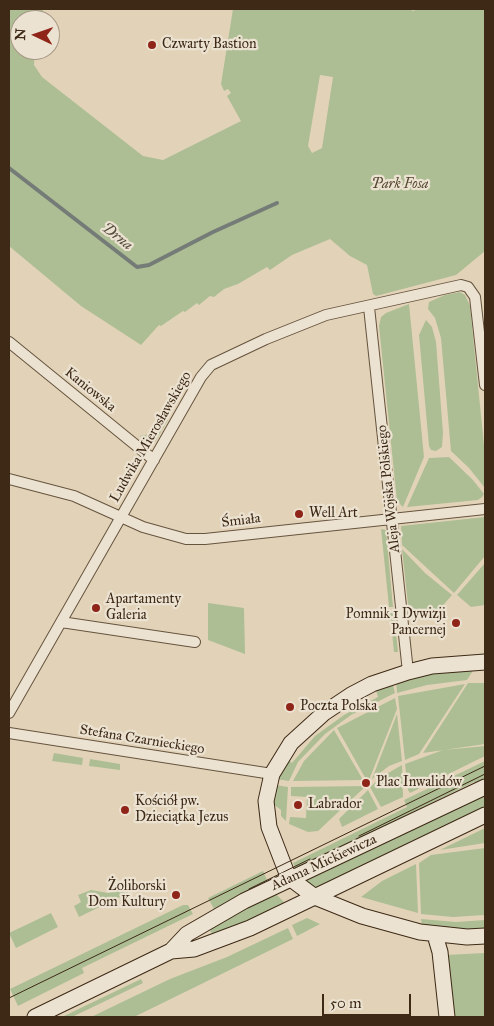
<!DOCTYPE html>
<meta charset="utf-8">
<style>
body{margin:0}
#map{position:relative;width:494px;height:1026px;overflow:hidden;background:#e2d3b8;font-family:"IM FELL Great Primer",serif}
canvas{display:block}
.frame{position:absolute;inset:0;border:10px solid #3d2916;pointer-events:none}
.north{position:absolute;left:10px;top:10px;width:50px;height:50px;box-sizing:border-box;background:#ece2d1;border:1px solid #a69886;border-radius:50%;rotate:273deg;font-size:14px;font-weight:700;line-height:20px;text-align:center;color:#3d2916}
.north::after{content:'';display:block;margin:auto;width:18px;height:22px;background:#8f2418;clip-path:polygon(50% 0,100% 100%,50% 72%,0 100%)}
.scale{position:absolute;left:322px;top:994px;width:89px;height:22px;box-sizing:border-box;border:2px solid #3d2916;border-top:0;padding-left:6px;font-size:15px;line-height:18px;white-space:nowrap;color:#3d2916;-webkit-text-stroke:4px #ece2d1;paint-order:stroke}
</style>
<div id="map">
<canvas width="494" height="1026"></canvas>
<div class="frame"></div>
<div class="north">N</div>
<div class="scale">50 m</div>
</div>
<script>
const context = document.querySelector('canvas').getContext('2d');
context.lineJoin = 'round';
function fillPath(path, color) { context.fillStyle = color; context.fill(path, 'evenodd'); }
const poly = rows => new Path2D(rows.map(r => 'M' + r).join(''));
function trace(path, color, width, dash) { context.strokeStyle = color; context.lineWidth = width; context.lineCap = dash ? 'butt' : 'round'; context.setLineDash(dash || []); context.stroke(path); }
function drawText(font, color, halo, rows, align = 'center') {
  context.font = font + ' "IM FELL Great Primer",serif'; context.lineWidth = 4.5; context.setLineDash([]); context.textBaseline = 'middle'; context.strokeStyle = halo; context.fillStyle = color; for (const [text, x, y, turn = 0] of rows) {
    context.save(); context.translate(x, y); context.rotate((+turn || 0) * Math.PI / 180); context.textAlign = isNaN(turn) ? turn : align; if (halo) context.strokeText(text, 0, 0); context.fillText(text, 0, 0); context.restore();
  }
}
const green = poly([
 [9,9,43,9,41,20,20,20,20,50,35,50,34,65,42,77,143,156,163,160,241,121,227,96,231,93,228,89,224,91,221,84,233,9,412,9,412,11,420,9,485,9,485,251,456,275,376,296,373,294,367,265,350,256,330,239,292,255,270,270,267,267,238,284,224,289,214,297,210,296,199,305,197,303,185,312,183,311,161,326,159,325,141,345,81,306,9,246],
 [320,75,333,77,322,148,312,153,308,146],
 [460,292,465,295,470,306,485,455,485,488,469,468,451,451,441,338,435,318,428,309,429,302,445,295],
 [409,304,424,457,403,507,397,501,379,326,381,317,386,313],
 [426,320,432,327,436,342,443,433,442,447,436,451,431,450,429,446,419,335],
 [164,417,168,420,155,442,149,443,141,437,140,436,154,433],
 [449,457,473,480,484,494,482,497,478,500,407,507,429,458],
 [485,517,485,556,454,593,402,545,401,526],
 [381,529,386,530,393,607,389,607],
 [402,549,425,573,452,595,439,610,409,613],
 [485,563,485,605,471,607,457,595],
 [208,603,244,608,245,654,208,640],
 [390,613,394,613,398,652,394,652],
 [476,666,467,680,427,685,397,693,396,679],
 [392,681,395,693,351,715,325,734,298,762,289,781,276,779,286,757,292,763,315,736,344,715,378,697,375,687],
 [468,683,485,683,485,744,423,753],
 [465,684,419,754,405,760,398,696],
 [395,698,397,709,369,780,367,781,337,728],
 [397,714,402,761,389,766,372,779],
 [334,730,363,780,293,781,304,761],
 [485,746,485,756,410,793,408,790,405,764,443,750],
 [54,753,83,758,82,765,52,761],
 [90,759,120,764,120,770,89,766],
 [485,761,485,780,475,784,474,782,296,869,293,863,407,807,404,800],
 [402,765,403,797,381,807,370,787,383,776],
 [275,785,288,787,286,821,281,816,281,810,272,803],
 [366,786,318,831,308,832,289,824,290,817,306,818,307,797,291,796,291,787],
 [368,790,378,809,342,827,339,819],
 [485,795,485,809,315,889,305,881],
 [485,828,485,843,440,850],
 [485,848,485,915,453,917,421,914,419,863,431,855],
 [416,864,418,913,361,897,382,881],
 [263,871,268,882,214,909,208,898],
 [126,888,128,893,79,917,74,906,81,902,78,895,91,890,108,893],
 [275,893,286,904,213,936,209,928],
 [183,905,188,905,193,914,82,968,84,973,18,1006,10,989],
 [51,913,58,927,16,948,9,933],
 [307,918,320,924,297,936,292,925],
 [421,919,456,922,485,920,485,932,422,925],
 [288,928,293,939,134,1017,91,1017,170,979,227,957],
 [485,953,485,1017,451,1017,445,955],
 [141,979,143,983,72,1017,62,1017]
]);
const stream = poly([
 [9,168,137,267,149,265,213,232,277,203]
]);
const street = poly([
 [369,307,408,672],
 [9,342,154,460],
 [9,479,74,496,143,527,186,539,205,539,485,509],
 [61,622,195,642],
 [9,713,201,377,211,365,266,339,326,315,461,285,468,287,475,297,485,385],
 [9,733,272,774]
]);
const secondary = poly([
 [485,662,432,666,408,672,372,684,351,695,324,713,291,743,272,774,266,801,269,827,286,871,291,879,315,897,362,916,420,932,467,937,485,936],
 [435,935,440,952,447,1017],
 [171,951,194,949,250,928,485,815],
 [35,1017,171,951,187,934,244,901,485,787]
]);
const tram = poly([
 [359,836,485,774],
 [249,889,310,859],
 [9,998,485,766]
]);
const markers = [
 [152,45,5,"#8f2418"],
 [299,514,5,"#8f2418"],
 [96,608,5,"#8f2418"],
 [456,623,5,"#8f2418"],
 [290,707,5,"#8f2418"],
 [366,783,5,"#8f2418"],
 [298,805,5,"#8f2418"],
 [125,810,5,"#8f2418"],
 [176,895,5,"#8f2418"]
];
const poiNames = [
 ["Czwarty Bastion",162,45],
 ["Well Art",309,514],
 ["Apartamenty",106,600],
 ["Galeria",106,616],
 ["Pomnik 1 Dywizji",446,615,"right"],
 ["Pancernej",446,631,"right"],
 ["Poczta Polska",300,707],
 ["Plac Inwalidów",376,783],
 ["Kościół pw.",135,802],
 ["Dzieciątka Jezus",135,818],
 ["Labrador",308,805],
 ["Żoliborski",166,887,"right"],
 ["Dom Kultury",166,903,"right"]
];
const parkNames = [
 ["Park Fosa",400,185]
];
const streetNames = [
 ["Kaniowska",90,390,39],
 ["Ludwika Mierosławskiego",151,437,-60],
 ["Aleja Wojska Polskiego",389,489,-96],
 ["Śmiała",241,521,-7],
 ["Stefana Czarnieckiego",142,740,9],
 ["Adama Mickiewicza",324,863,-25]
];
const waterNames = [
 ["Drna",117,237,38]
];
fillPath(green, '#adbe94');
trace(stream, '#757c78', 4);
trace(street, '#66543e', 12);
trace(secondary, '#3d2916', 17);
trace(street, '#ece2d1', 10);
trace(secondary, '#ece2d1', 15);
trace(tram, '#3d2916', 1);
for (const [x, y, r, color] of markers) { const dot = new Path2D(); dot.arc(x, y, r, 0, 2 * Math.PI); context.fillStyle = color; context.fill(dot); trace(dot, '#ece2d1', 2); }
drawText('14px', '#3d2916', '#ece2d1', poiNames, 'left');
drawText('italic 14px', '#53472f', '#ece2d1', parkNames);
drawText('14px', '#3d2916', '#ece2d1', streetNames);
drawText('italic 15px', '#544c3f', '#ece2d1', waterNames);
</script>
